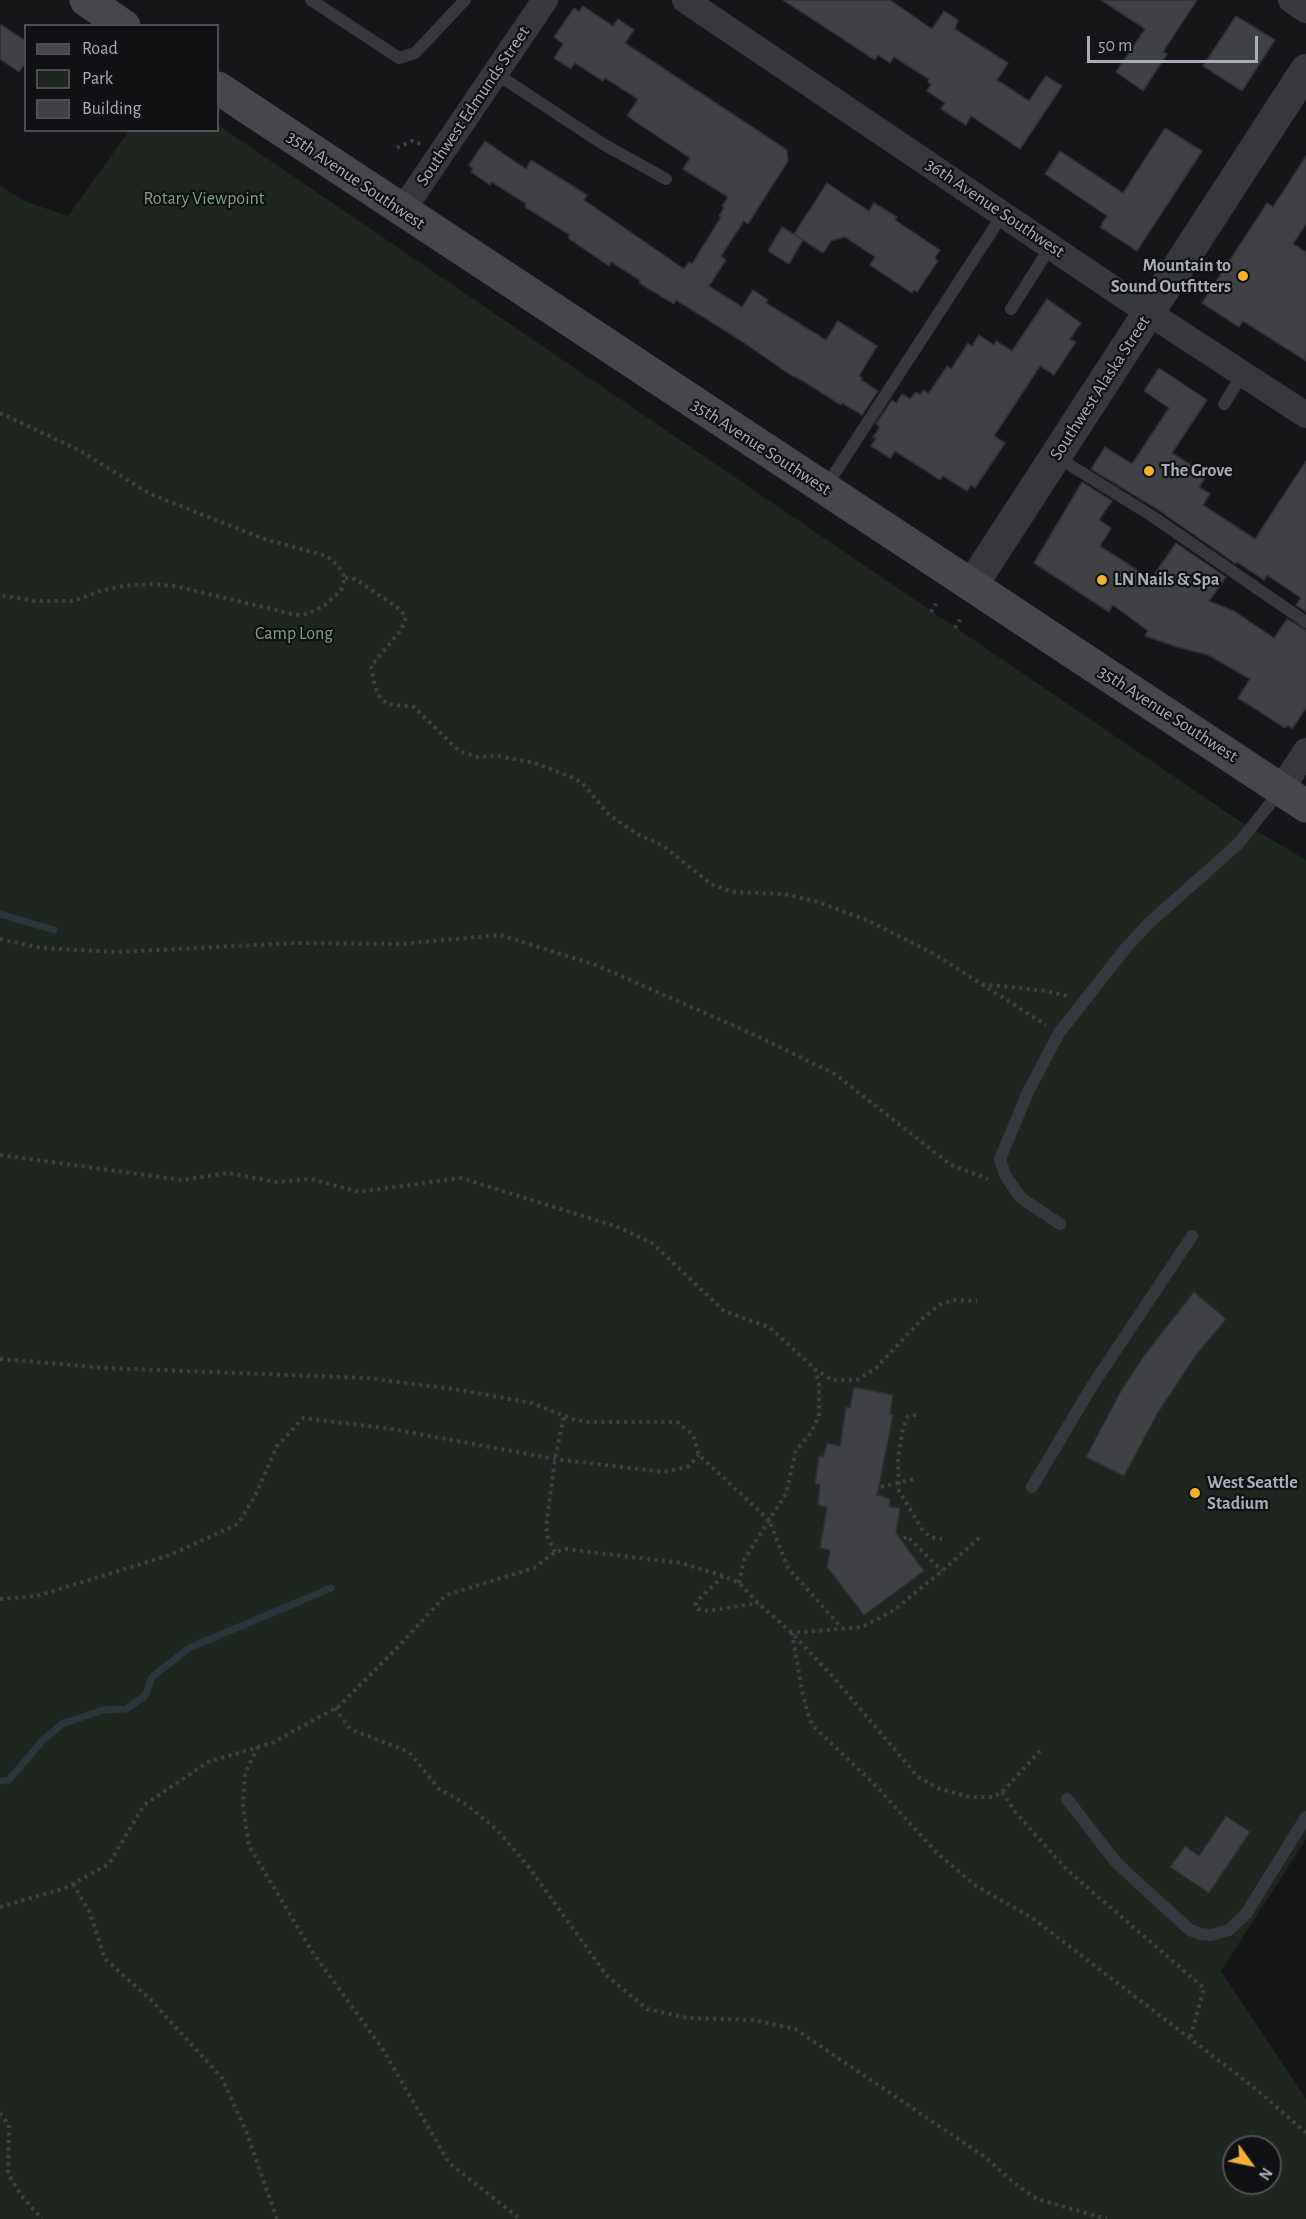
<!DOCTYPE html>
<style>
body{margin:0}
#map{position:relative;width:1306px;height:2219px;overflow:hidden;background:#161618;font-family:"Alegreya Sans",sans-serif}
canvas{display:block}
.legend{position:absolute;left:24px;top:24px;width:195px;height:108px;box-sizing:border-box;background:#111113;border:2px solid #4d4f55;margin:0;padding:8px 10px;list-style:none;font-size:18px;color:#a8adb8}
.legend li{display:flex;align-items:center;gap:12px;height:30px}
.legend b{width:30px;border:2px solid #4d4f55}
.north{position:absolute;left:1222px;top:2135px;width:60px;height:60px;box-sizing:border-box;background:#111113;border:2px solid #4d4f55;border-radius:50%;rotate:123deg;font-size:16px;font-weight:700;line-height:24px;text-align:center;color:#a8adb8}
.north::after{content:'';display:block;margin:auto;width:21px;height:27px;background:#f2b134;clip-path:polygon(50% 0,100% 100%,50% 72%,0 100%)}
.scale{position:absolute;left:1087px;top:36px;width:171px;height:27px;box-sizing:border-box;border:3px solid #a8adb8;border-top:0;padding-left:8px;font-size:18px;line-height:21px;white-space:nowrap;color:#a8adb8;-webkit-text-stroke:4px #111113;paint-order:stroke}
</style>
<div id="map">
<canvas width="1306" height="2219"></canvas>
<ul class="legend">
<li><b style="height:8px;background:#45474d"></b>Road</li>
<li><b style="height:16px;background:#1e261f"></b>Park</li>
<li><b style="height:16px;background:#404145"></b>Building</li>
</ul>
<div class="north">N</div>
<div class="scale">50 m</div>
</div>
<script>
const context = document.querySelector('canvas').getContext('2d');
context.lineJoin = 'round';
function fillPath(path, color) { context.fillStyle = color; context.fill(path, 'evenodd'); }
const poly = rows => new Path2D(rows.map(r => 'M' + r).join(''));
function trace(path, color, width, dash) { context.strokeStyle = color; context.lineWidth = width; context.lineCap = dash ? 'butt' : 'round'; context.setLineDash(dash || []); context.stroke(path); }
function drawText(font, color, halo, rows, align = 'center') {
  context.font = font + ' "Alegreya Sans",sans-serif'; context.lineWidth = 4.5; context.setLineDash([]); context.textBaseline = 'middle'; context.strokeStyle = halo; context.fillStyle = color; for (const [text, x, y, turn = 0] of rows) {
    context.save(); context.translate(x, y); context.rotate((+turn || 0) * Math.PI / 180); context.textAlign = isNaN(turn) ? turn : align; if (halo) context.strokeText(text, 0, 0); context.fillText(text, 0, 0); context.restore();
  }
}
const green = poly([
 [218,125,1235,818,1306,860,1306,1839,1221,1971,1306,2099,1306,2219,0,2219,0,185,24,201,68,216,129,131,218,130],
 [1234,2147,1270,2147,1270,2183,1234,2183]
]);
const stream = poly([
 [0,914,54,930],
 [0,1781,9,1780,43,1740,62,1724,103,1710,126,1709,145,1696,152,1677,189,1648,331,1588]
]);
const building = poly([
 [783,0,890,0,932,29,944,11,958,20,955,29,1008,63,997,80,1029,101,1046,76,1062,86,1020,149,971,116,966,125,941,109,945,103,927,91,931,84,928,82,929,79,894,57,890,63,878,55,875,60,783,0],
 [1101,0,1197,0,1163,52,1167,54,1143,91,1116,72,1145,29,1101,0],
 [583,6,613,26,618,19,634,30,625,43,787,150,788,161,748,224,744,221,721,256,726,260,709,286,742,307,753,290,768,300,766,303,826,340,838,321,877,346,859,376,862,378,861,380,878,391,862,415,842,403,841,405,798,378,792,376,743,342,676,300,674,304,639,283,641,281,611,262,609,266,568,238,570,235,525,207,526,204,492,182,490,185,471,172,473,169,469,165,485,141,526,169,531,160,587,195,584,200,684,269,689,262,692,264,721,217,719,216,724,208,722,206,728,197,683,169,690,158,627,116,638,99,605,78,603,81,575,63,571,69,554,58,563,44,554,37,574,8,579,12,583,6],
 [1236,16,1275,40,1242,91,1203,66,1236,16],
 [0,24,26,41,26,62,19,72,0,59,0,24],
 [1165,128,1202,151,1137,251,1100,227,1107,216,1045,174,1060,151,1123,193,1165,128],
 [1306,156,1306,224,1293,244,1306,252,1306,361,1243,321,1239,327,1202,303,1267,203,1273,207,1306,156],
 [827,183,869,211,874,203,897,217,895,220,940,250,935,258,938,261,917,292,914,290,912,293,870,265,875,257,845,237,831,241,823,253,803,240,789,264,768,251,782,227,802,239,794,234,827,183],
 [1047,299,1081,323,1070,339,1076,342,1054,375,1040,366,994,436,1005,443,975,488,971,485,967,491,943,476,940,480,895,451,890,458,871,446,876,438,873,437,880,427,876,424,892,400,896,403,902,394,910,399,916,392,920,395,923,390,929,393,947,366,951,369,968,343,972,346,979,335,994,345,996,341,1012,351,1047,299],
 [1159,368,1207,400,1172,453,1207,475,1199,487,1210,494,1203,505,1255,539,1306,461,1306,612,1296,605,1301,598,1267,575,1264,580,1237,562,1236,564,1157,509,1091,469,1105,447,1132,464,1169,408,1144,391,1159,368],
 [1082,482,1112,501,1099,520,1111,528,1100,546,1151,579,1176,543,1226,577,1209,601,1234,611,1274,638,1287,619,1306,630,1306,708,1292,729,1288,725,1285,728,1238,698,1250,679,1208,655,1177,647,1145,636,1148,631,1113,605,1109,612,1034,563,1082,482],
 [1194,1292,1226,1319,1196,1355,1157,1414,1124,1476,1086,1457,1121,1391,1146,1353,1194,1292],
 [854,1387,893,1395,890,1414,893,1415,877,1495,890,1499,889,1507,900,1508,896,1533,924,1571,864,1615,827,1567,830,1550,820,1548,827,1507,818,1505,820,1484,815,1484,819,1456,823,1457,827,1443,840,1446,846,1407,850,1408,854,1387],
 [1226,1816,1250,1832,1209,1893,1170,1867,1185,1846,1199,1856,1226,1816]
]);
const path = poly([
 [397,148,412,141,421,144],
 [0,413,79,450,150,494,264,539,327,556,339,567,345,578,341,590,324,606,307,614,296,615,175,586,151,584,123,586,100,591,73,601,35,601,0,595],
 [345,578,355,579,401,610,406,618,401,630,371,666,375,687,380,697,387,704,414,707,459,751,478,757,498,756,535,763,576,779,584,785,609,815,637,834,662,845,711,884,733,892,784,894,815,901,869,921,934,954,1046,1025],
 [931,612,936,604],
 [955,628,960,620],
 [0,939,41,948,118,952,295,943,400,944,500,935,596,965,757,1036,835,1074,951,1165,988,1179],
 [982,984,1046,991,1067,996],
 [0,1155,182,1180,228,1173,277,1182,311,1179,359,1192,461,1178,618,1227,652,1243,724,1311,769,1327,815,1369,830,1379,838,1380,857,1380,876,1368,923,1318,939,1305,954,1300,977,1301],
 [0,1359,106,1368,367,1378,454,1389,532,1403,575,1420,588,1422,677,1422,693,1435,699,1455,769,1520,786,1494,796,1450,810,1434,819,1416,819,1383,815,1369],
 [916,1415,908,1416,903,1428,898,1458,899,1491,922,1529,930,1537,942,1539],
 [881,1487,914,1479],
 [979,1538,942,1571,894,1610,876,1620,862,1627,792,1633,802,1691,809,1717,814,1727,873,1783,937,1853,976,1886,1031,1917,1256,2089,1306,2133],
 [555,1552,548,1538,546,1527,555,1459,564,1416],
 [873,1560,907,1536,942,1571],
 [723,1576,699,1599,695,1605,698,1609,708,1611,758,1603],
 [739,1583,744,1560,769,1520,788,1568,842,1628],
 [0,1599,37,1596,170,1555,238,1524,256,1494,277,1446,303,1418,392,1429,555,1459,664,1472,689,1466,699,1455],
 [335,1708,350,1729,409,1752,439,1789,467,1805,498,1831,528,1866,607,1976,647,2009,688,2018,754,2020,795,2029,985,2157,1014,2183,1037,2199,1107,2219],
 [258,1747,245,1773,243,1806,249,1846,313,1953,382,2048,449,2163,520,2219],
 [1002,1792,1016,1813,1067,1870,1204,1988,1190,2039],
 [73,1884,90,1913,105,1959,150,1999,222,2078,246,2131,277,2219],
 [0,1907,65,1888,109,1864,144,1805,208,1762,272,1743,339,1706,396,1649,446,1595,534,1568,555,1552,566,1549,681,1563,724,1576,739,1583,758,1603,792,1633,834,1678,918,1777,940,1789,970,1797,993,1797,1002,1792,1040,1751],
 [0,2113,9,2125,8,2173,21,2195,42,2219]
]);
const service = poly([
 [311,0,399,58,415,53,465,0],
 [495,73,603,144,666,179],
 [1011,309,1051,246],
 [1224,404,1243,374],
 [1057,457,1152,516,1306,622],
 [825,488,1003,214],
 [1060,1224,1021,1198,1005,1175,1000,1159,1028,1092,1059,1033,1125,949,1149,923,1238,844,1281,790],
 [1032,1487,1092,1386,1192,1236],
 [1067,1799,1115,1861,1134,1879,1190,1930,1201,1934,1211,1935,1229,1930,1246,1914,1306,1817]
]);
const minor = poly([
 [685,0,1149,313,1306,415],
 [1291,0,1306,10],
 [402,211,545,0],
 [1281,789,1306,751]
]);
const tertiary = poly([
 [972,585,1306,70]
]);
const secondary = poly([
 [86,0,124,26],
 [218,88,1306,806]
]);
const markers = [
 [1243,276,6,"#f2b134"],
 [1149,471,6,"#f2b134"],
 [1102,580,6,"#f2b134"],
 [1195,1493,6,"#f2b134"]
];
const streetNames = [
 ["Southwest Edmunds Street",473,106,-56],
 ["35th Avenue Southwest",356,180,34],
 ["36th Avenue Southwest",995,208,34],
 ["Southwest Alaska Street",1100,388,-57],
 ["35th Avenue Southwest",761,447,33],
 ["35th Avenue Southwest",1168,714,33]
];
const parkNames = [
 ["Rotary Viewpoint",204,199],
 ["Camp Long",294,634]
];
const poiNames = [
 ["Mountain to",1231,266,"right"],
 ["Sound Outfitters",1231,287,"right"],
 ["The Grove",1161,471],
 ["LN Nails & Spa",1114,580],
 ["West Seattle",1207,1483],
 ["Stadium",1207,1504]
];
fillPath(green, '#1e261f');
trace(stream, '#2c353c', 7);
fillPath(building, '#404145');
trace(building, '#303034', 1.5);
trace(path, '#3d3f44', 4, [3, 4.5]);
trace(service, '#37383d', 12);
trace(minor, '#37383d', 26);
trace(tertiary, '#37383d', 32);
trace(secondary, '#45474d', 33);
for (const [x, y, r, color] of markers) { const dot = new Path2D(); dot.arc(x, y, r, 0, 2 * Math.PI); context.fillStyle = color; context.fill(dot); trace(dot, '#111113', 2); }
drawText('18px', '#a8adb8', '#111113', streetNames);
drawText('18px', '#7fa381', '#111113', parkNames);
drawText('bold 18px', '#a8adb8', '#111113', poiNames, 'left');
</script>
